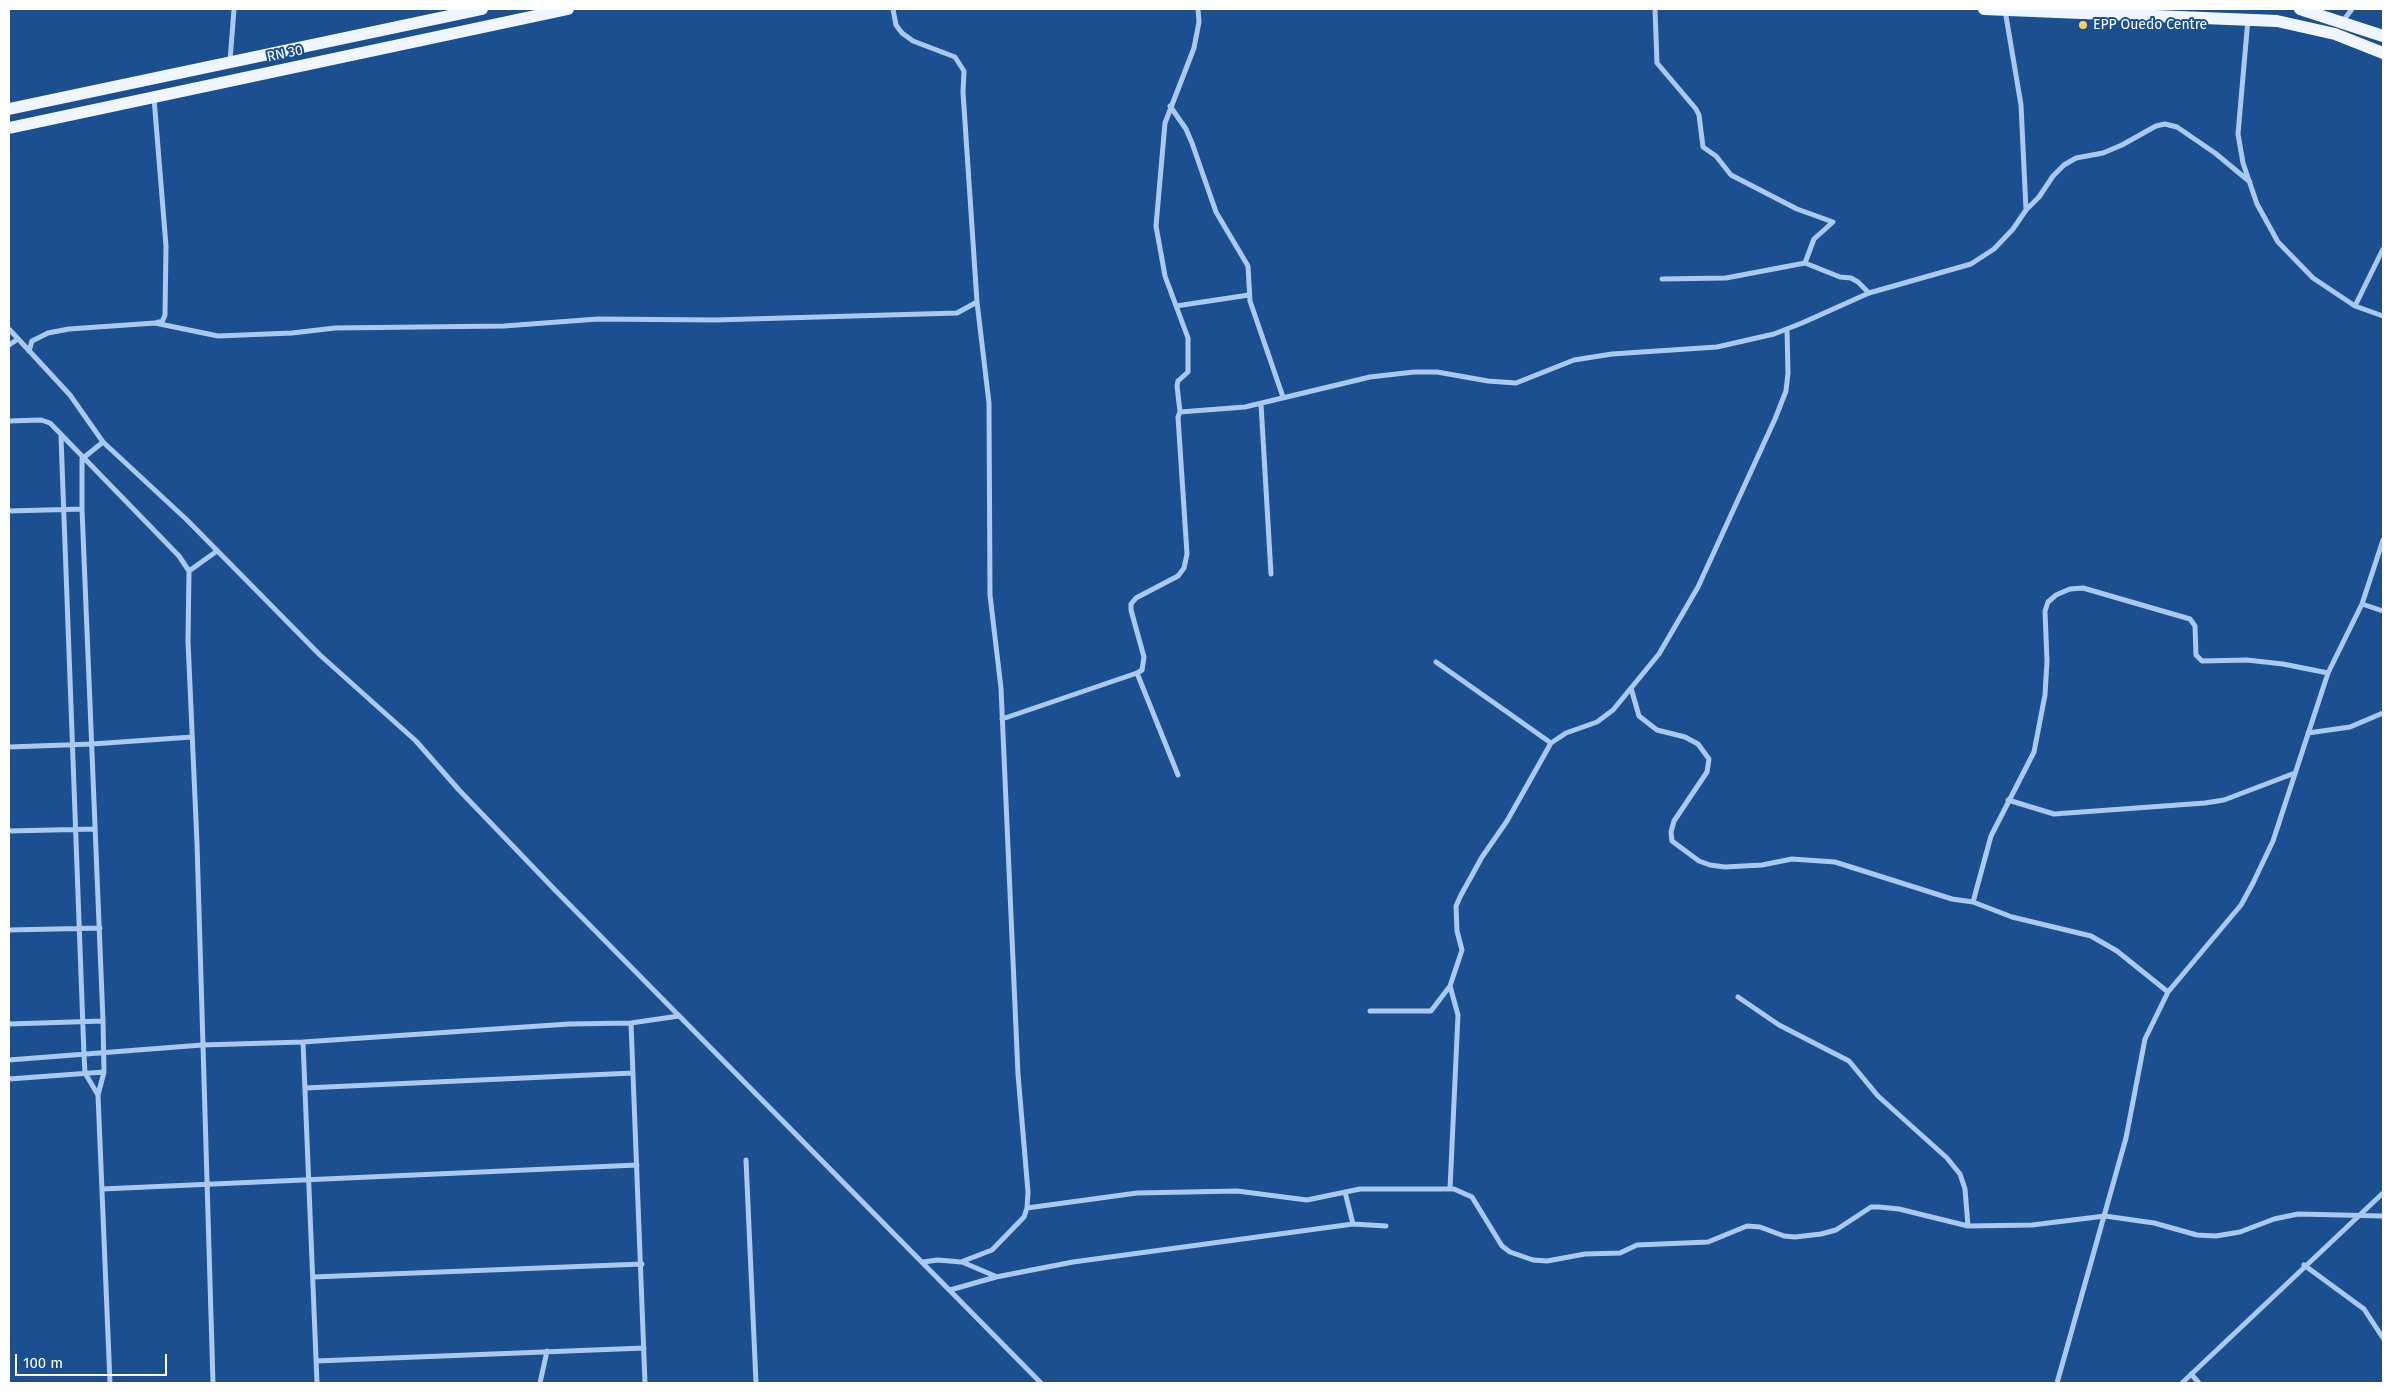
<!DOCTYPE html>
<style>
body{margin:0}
#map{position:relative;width:2392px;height:1392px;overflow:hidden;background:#1b4f8f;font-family:"Fira Sans",sans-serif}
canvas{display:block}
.frame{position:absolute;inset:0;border:10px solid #fff;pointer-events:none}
.scale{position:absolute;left:15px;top:1354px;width:152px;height:22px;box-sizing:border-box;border:2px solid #fff;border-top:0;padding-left:6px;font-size:15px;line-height:18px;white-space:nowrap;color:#fff;-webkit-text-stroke:4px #1b4f8f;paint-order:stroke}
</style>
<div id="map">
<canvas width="2392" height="1392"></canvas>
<div class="frame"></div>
<div class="scale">100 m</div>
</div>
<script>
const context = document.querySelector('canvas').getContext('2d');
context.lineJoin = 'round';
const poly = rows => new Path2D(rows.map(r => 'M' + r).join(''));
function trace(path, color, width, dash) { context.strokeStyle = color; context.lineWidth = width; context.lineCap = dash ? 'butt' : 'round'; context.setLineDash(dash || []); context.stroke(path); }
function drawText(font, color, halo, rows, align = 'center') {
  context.font = font + ' "Fira Sans",sans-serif'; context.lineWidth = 4; context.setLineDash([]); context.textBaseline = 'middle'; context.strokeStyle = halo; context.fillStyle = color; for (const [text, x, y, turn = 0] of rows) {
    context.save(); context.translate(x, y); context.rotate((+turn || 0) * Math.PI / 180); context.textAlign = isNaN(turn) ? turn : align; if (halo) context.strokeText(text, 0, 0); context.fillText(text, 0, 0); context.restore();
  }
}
const street = poly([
 [893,9,896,25,902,33,913,41,955,57,964,71,963,92,977,302,989,403,990,595,1001,688,1018,1074,1028,1192,1027,1208,1024,1217,992,1250,961,1262,938,1260,923,1262],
 [1655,9,1657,63,1696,109,1699,115,1703,147,1716,156,1731,175,1797,209,1833,222,1814,239,1805,263],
 [2005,10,2021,105,2026,210],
 [2248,19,2238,134,2243,163,2257,204,2278,242,2313,278,2355,306,2383,316],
 [2343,21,2352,9],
 [230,61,234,9],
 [154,98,166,246,165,315,162,322,158,322],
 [1170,106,1186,129,1192,143,1216,212,1248,266,1250,301,1283,397],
 [1662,279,1726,278,1805,263,1840,277,1851,278,1858,282,1869,293],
 [1176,306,1249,295],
 [2355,306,2383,249],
 [9,329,70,395,103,442,187,520,320,655,416,741,459,790,556,891,1041,1383],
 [9,345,18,339],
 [29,351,32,341,48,333,69,329,155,323,218,336,292,333,335,328,504,326,598,319,715,320,957,313,977,302],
 [1261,404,1271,574],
 [1180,412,1245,407,1370,377,1414,372,1437,372,1488,381,1516,383,1574,360,1612,354,1717,347,1774,334,1802,323,1869,293,1971,264,1994,249,2013,229,2026,210,2039,197,2053,176,2064,165,2076,158,2103,153,2122,145,2156,126,2165,124,2177,127,2215,153,2250,182],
 [9,421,41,420,50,423,179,556,189,571,188,641,197,843,213,1383],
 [61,437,84,1055,85,1073,98,1095],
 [103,442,82,459,82,509,103,1021,104,1072,98,1095,110,1383],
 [9,511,82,509],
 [189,571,217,551],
 [2362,604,2383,611],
 [1436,662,1551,743],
 [1137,673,1178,775],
 [1631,688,1639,716,1657,730,1685,737,1698,744,1709,759,1707,772,1674,821,1671,832,1672,841,1699,861,1710,865,1725,867,1762,865,1792,859,1835,862,1952,899,1973,902,2012,917,2091,936,2117,951,2168,992],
 [1002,719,1137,673,1142,670,1144,657,1131,610,1131,604,1136,598,1178,576,1184,568,1187,554,1178,417,1180,412,1177,386,1178,381,1188,372,1188,338,1165,276,1156,226,1165,123,1194,48,1199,22,1198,9],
 [2308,733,2350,727,2383,713],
 [9,747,92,744,192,737],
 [2008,800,2054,814,2205,803,2224,800,2295,773],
 [9,831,95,829],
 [1973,902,1991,836,2034,752,2045,695,2047,661,2045,611,2048,602,2056,595,2070,589,2083,588,2190,619,2195,626,2196,655,2202,661,2247,660,2283,664,2328,673],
 [9,930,100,928],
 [1738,997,1779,1025,1849,1061,1878,1096,1947,1158,1960,1174,1965,1189,1968,1226],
 [1370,1011,1431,1011,1450,986],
 [631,1023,645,1383],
 [9,1024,103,1021],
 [303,1042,317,1383],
 [9,1060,202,1045,303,1042,569,1024,631,1023,679,1016],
 [9,1079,104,1072],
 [305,1088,633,1073],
 [746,1160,756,1383],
 [102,1189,637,1165],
 [1450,1189,1458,1015,1450,986,1462,950,1457,931,1456,906,1461,895,1482,857,1507,821,1551,743,1566,733,1597,722,1613,710,1659,654,1698,587,1775,419,1786,391,1788,373,1787,329],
 [1345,1192,1353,1224,1386,1226],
 [1027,1208,1137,1193,1237,1191,1307,1200,1360,1189,1454,1189,1472,1197,1502,1246,1510,1252,1533,1260,1547,1261,1585,1254,1620,1253,1637,1245,1708,1242,1747,1226,1760,1227,1784,1236,1795,1237,1821,1234,1836,1230,1871,1207,1879,1207,1899,1209,1968,1226,2032,1225,2105,1216,2154,1223,2197,1235,2216,1236,2240,1232,2274,1219,2298,1214,2383,1216],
 [962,1262,995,1276],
 [2304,1265,2364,1309,2383,1338],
 [313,1277,642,1264],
 [950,1290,996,1277,1073,1262,1353,1224],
 [316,1361,644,1348],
 [2191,1374,2199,1383],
 [540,1383,547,1351],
 [2057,1383,2126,1138,2145,1039,2168,992,2241,905,2253,883,2273,841,2328,673,2362,604,2383,540],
 [2182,1383,2383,1193]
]);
const primary = poly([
 [1984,9,2277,21,2335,34,2383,53],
 [2300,9,2383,36],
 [9,109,482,9],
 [9,128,568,9]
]);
const markers = [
 [2083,25,5,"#ffd166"]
];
const poiNames = [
 ["EPP Ouedo Centre",2093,25]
];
const streetNames = [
 ["RN 30",285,54,-12]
];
trace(street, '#a9c9ee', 5);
trace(primary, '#f0f6ff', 12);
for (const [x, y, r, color] of markers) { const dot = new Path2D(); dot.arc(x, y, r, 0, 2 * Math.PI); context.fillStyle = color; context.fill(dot); trace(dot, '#1b4f8f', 2); }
drawText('14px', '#fff', '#1b4f8f', poiNames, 'left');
drawText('14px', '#fff', '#1b4f8f', streetNames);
</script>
